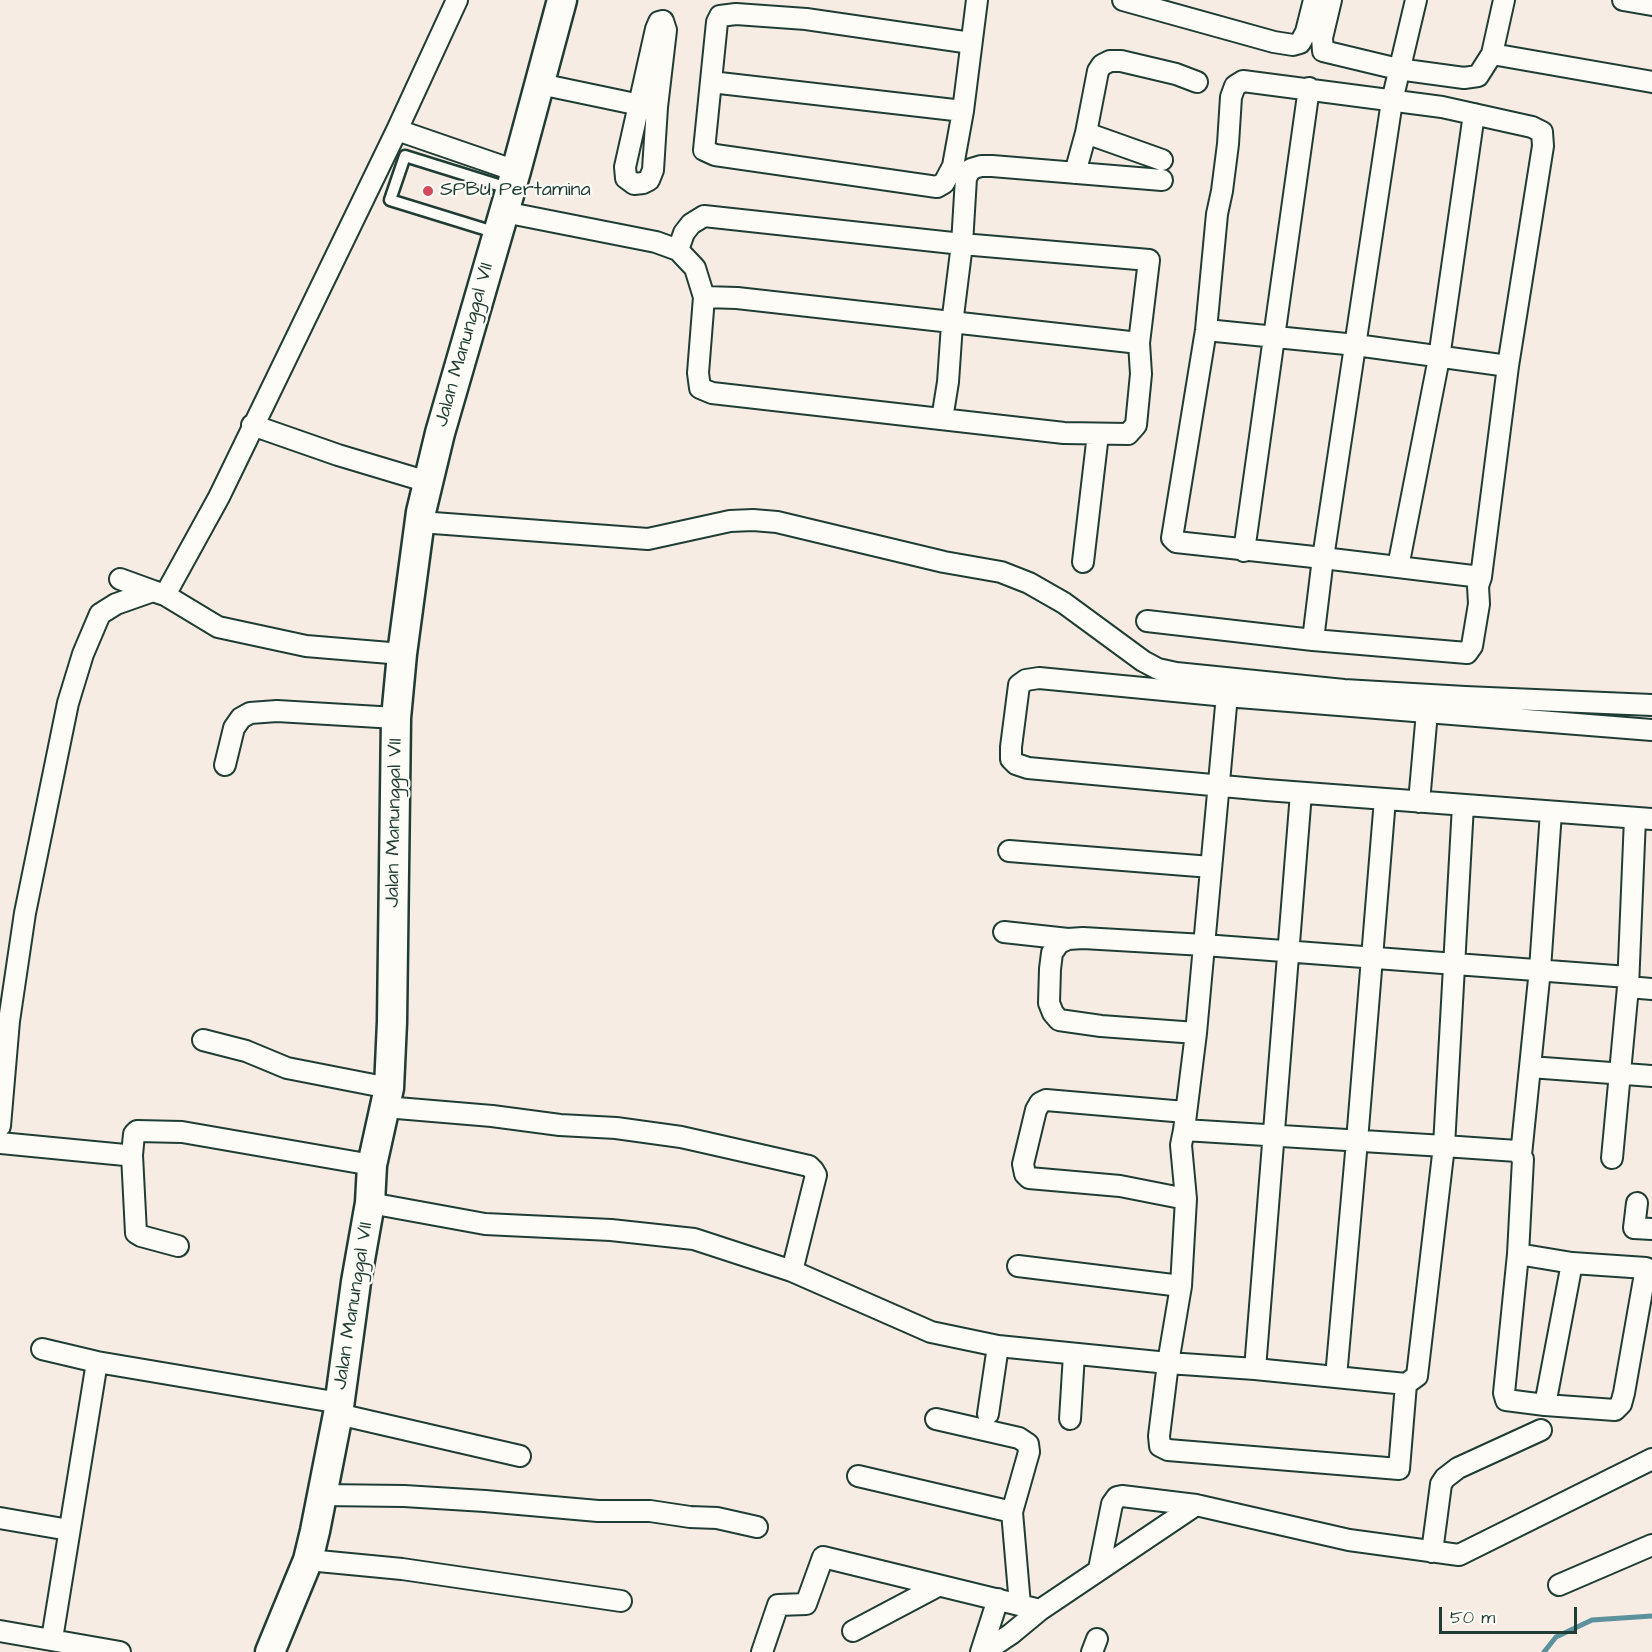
<!DOCTYPE html>
<style>
body{margin:0}
#map{position:relative;width:1652px;height:1652px;overflow:hidden;background:#f7ece3;font-family:"Architects Daughter",sans-serif}
canvas{display:block}
.scale{position:absolute;left:1439px;top:1607px;width:138px;height:27px;box-sizing:border-box;border:3px solid #1f3d34;border-top:0;padding-left:8px;font-size:18px;line-height:21px;white-space:nowrap;color:#1f3d34;-webkit-text-stroke:4px #fdfcf7;paint-order:stroke}
</style>
<div id="map">
<canvas width="1652" height="1652"></canvas>
<div class="scale">50 m</div>
</div>
<script>
const context = document.querySelector('canvas').getContext('2d');
context.lineJoin = 'round';
const poly = rows => new Path2D(rows.map(r => 'M' + r).join(''));
function trace(path, color, width, dash) { context.strokeStyle = color; context.lineWidth = width; context.lineCap = dash ? 'butt' : 'round'; context.setLineDash(dash || []); context.stroke(path); }
function drawText(font, color, halo, rows, align = 'center') {
  context.font = font + ' "Architects Daughter",sans-serif'; context.lineWidth = 4.5; context.setLineDash([]); context.textBaseline = 'middle'; context.strokeStyle = halo; context.fillStyle = color; for (const [text, x, y, turn = 0] of rows) {
    context.save(); context.translate(x, y); context.rotate((+turn || 0) * Math.PI / 180); context.textAlign = isNaN(turn) ? turn : align; if (halo) context.strokeText(text, 0, 0); context.fillText(text, 0, 0); context.restore();
  }
}
const stream = poly([
 [1544,1652,1556,1637,1592,1620,1652,1616]
]);
const lane = poly([
 [497,233,390,200,405,156,511,189]
]);
const street = poly([
 [1123,0,1274,42,1293,45,1300,43,1306,32,1314,0],
 [1331,0,1322,38,1323,51,1398,69,1464,78,1478,76,1492,54,1504,0],
 [1623,0,1652,5],
 [663,21,666,30,657,107,653,170,649,180,643,183,634,184,626,178,625,167,656,29,659,22,663,21],
 [971,43,806,19,736,14,720,16,717,22,704,150,715,155,937,187,944,183,953,166,963,111,977,0],
 [1492,54,1652,82],
 [1243,81,1442,107,1532,127,1542,132,1543,146,1508,366,1481,577,1323,558,1176,542,1172,538,1206,330,1217,214,1222,191,1228,144,1231,97,1235,86,1243,81],
 [711,82,963,111],
 [540,84,640,105],
 [397,130,516,171],
 [1086,133,1162,160],
 [1075,173,1086,133,1098,71,1102,65,1110,61,1121,61,1176,74,1197,82],
 [504,212,656,242,678,250,695,268,704,297,698,373,700,388,712,393,1064,433,1128,434,1136,425,1141,374,1139,343,1149,260,962,244,704,216,691,224,684,233,678,250],
 [704,297,737,298,1139,343],
 [1206,330,1356,345,1508,366],
 [942,419,948,382,952,324,962,244,966,178,971,169,981,166,992,166,1162,180],
 [252,425,338,455,428,482],
 [420,522,648,539,730,521,753,520,777,522,944,562,1001,572,1029,583,1064,603,1143,661,1158,669,1176,673,1344,690,1465,697,1652,705],
 [1244,551,1309,88],
 [1083,562,1098,434],
 [1398,567,1439,358,1474,114],
 [120,579,153,591],
 [165,595,219,497,397,130,457,0],
 [1147,621,1313,640,1467,653,1472,646,1479,604,1478,586,1481,577],
 [1313,640,1323,558,1392,101,1416,0],
 [1652,730,1226,696,1039,678,1026,680,1019,685,1011,747,1011,759,1016,764,1028,768,1266,790,1652,819],
 [225,765,234,728,241,718,250,713,277,711,396,718],
 [1419,802,1427,712],
 [1463,805,1444,1146,1417,1376,1406,1384,1399,1469,1168,1450,1160,1446,1159,1436,1168,1363,1181,1286,1186,1199,1181,1145,1184,1130,1444,1146,1517,1151,1523,1159,1518,1254,1504,1393,1506,1400,1545,1405,1615,1410,1621,1404,1624,1393,1646,1268,1572,1263,1518,1254],
 [1009,851,1211,867],
 [1004,932,1068,939],
 [1628,987,1652,989],
 [1196,1033,1101,1026,1059,1020,1053,1013,1049,1003,1050,969,1052,953,1059,943,1068,939,1083,938,1204,945,1628,977],
 [203,1040,246,1051,287,1068,389,1088],
 [1530,1067,1652,1076],
 [385,1107,492,1116,560,1125,616,1128,681,1137,809,1166,813,1170,816,1175,792,1271],
 [1185,1112,1046,1100,1040,1103,1036,1110,1023,1164,1025,1174,1029,1178,1120,1186,1186,1199],
 [0,1126,9,1021,25,913,68,703,83,654,100,614,116,604,153,591,165,595,218,627,306,646,402,654],
 [1184,1130,1196,1033,1228,684],
 [0,1143,125,1155,132,1155,134,1134,137,1131,182,1132,372,1165],
 [132,1155,136,1233,141,1236,178,1246],
 [1521,1155,1540,969,1551,812],
 [1612,1158,1628,987,1635,818],
 [370,1203,485,1224,611,1230,694,1239,792,1271,931,1332,998,1346,1168,1363,1255,1369,1406,1384],
 [1637,1203,1634,1228,1652,1229],
 [1018,1266,1181,1286],
 [42,1349,97,1362,340,1403],
 [1255,1369,1301,793],
 [1336,1377,1357,1141,1385,799],
 [1545,1405,1572,1263],
 [338,1414,520,1456],
 [988,1414,998,1346],
 [936,1419,1019,1438,1028,1444,1029,1452,1012,1512,1020,1605],
 [1070,1419,1074,1354],
 [858,1476,1012,1512],
 [321,1495,404,1496,485,1501,598,1511,650,1511,690,1517,717,1518,757,1527],
 [0,1518,69,1530],
 [1432,1552,1441,1484,1445,1478,1458,1468,1541,1430],
 [308,1560,402,1569,621,1601],
 [1099,1569,1112,1504,1117,1497,1122,1496,1196,1505],
 [1559,1585,1652,1545],
 [0,1631,120,1652],
 [853,1631,938,1586],
 [52,1639,97,1362],
 [762,1652,778,1605,806,1604,823,1557,1040,1610],
 [981,1652,998,1599],
 [984,1652,1011,1634,1040,1610,1196,1505,1349,1540,1459,1555,1652,1459],
 [1092,1652,1097,1639]
]);
const secondary = poly([
 [270,1652,308,1560,315,1531,338,1414,356,1282,370,1203,372,1165,389,1088,392,1022,396,718,402,654,421,512,440,433,516,171,562,0]
]);
const markers = [
 [428,191,6,"#d1495b"]
];
const poiNames = [
 ["SPBU Pertamina",440,191]
];
const streetNames = [
 ["Jalan Manunggal VII",465,345,-74],
 ["Jalan Manunggal VII",395,823,-89],
 ["Jalan Manunggal VII",354,1306,-81]
];
trace(stream, '#5c919e', 5);
trace(lane, '#1f3d34', 15);
trace(street, '#1f3d34', 24);
trace(secondary, '#1f3d34', 33);
trace(lane, '#fdfcf7', 10);
trace(street, '#fdfcf7', 20);
trace(secondary, '#fdfcf7', 28);
for (const [x, y, r, color] of markers) { const dot = new Path2D(); dot.arc(x, y, r, 0, 2 * Math.PI); context.fillStyle = color; context.fill(dot); trace(dot, '#fdfcf7', 2); }
drawText('20px', '#1f3d34', '#fdfcf7', poiNames, 'left');
drawText('20px', '#1f3d34', '#fdfcf7', streetNames);
</script>
